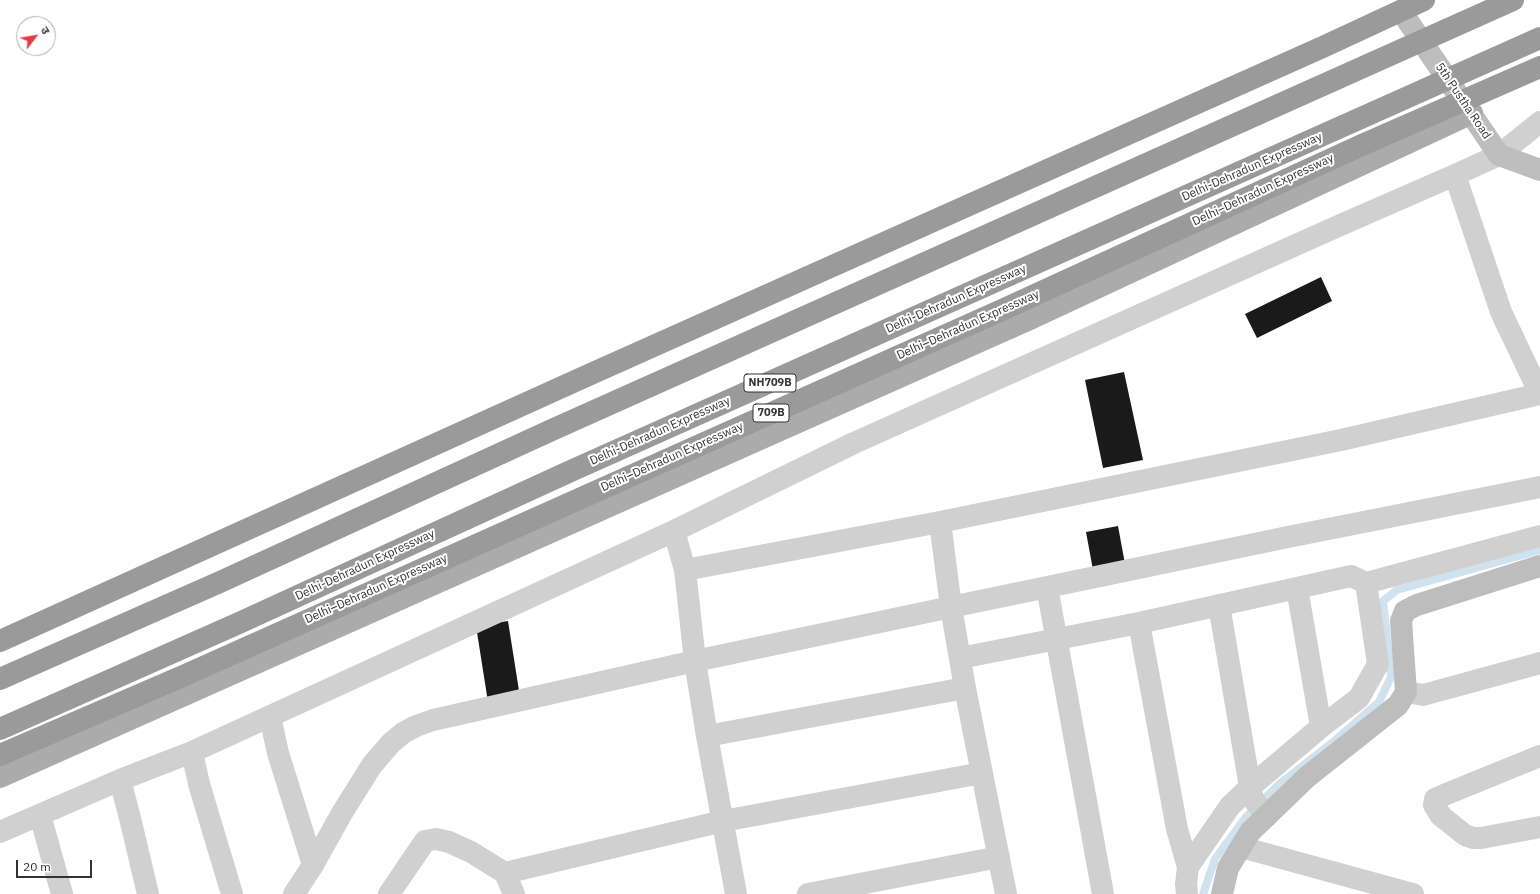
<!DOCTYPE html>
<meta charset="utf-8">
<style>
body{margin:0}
#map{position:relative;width:1540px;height:894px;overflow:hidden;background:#fff;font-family:"IBM Plex Sans","Noto Sans Devanagari",sans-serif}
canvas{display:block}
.north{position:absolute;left:16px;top:16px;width:40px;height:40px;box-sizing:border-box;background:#fff;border:1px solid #adadad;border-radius:50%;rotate:59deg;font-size:11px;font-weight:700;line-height:16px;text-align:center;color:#333}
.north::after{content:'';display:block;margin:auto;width:14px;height:18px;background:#e63946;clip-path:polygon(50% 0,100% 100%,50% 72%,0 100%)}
.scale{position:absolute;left:16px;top:860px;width:76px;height:18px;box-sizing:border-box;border:2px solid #333;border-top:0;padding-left:5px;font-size:12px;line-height:14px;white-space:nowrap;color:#333;-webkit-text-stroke:3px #fff;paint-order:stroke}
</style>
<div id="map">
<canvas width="1540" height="894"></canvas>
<div class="north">उ</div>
<div class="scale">20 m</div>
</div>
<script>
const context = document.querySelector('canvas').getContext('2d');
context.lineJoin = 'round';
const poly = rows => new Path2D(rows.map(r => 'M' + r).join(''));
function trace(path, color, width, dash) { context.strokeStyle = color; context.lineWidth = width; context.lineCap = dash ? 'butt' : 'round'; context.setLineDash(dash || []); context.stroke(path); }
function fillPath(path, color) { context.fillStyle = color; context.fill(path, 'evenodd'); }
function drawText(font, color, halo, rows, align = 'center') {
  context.font = font + ' "IBM Plex Sans",sans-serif'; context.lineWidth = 4; context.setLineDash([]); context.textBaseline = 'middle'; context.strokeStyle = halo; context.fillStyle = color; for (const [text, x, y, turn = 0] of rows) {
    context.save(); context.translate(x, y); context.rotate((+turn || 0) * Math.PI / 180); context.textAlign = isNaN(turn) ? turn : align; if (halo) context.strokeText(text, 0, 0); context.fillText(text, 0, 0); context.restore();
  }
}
const stream = poly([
 [1203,894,1215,859,1245,818,1278,785,1332,743,1379,702,1391,677,1383,601,1397,590,1540,550]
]);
const building = poly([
 [1321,277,1332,301,1257,338,1245,314],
 [1124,372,1143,460,1103,468,1085,380],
 [1118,526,1125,564,1093,570,1086,532],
 [508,621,520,697,488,702,476,626]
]);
const street = poly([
 [940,522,951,607,965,688,1006,894],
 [674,531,685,570,695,661,707,736,736,894],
 [685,570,940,522,1341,440,1540,394,1501,312,1455,175],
 [1047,587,1103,894],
 [1297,588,1321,727],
 [1219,605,1250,787,1253,799,1267,816],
 [1139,623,1177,829,1188,867],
 [960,658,1139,623,1351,576,1366,583],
 [1406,692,1423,695,1540,663],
 [270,716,278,753,313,865],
 [707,736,965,688],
 [192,752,199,784,232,894],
 [1540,756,1444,795,1435,799,1434,805,1441,816,1465,835,1473,838,1481,838,1540,827],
 [120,780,130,818,148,894],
 [40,815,62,894],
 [0,832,120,780,192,752,674,531,854,443,1336,227,1455,175,1499,155,1540,122],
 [1241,847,1413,894],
 [505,873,723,821,982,773],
 [294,894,313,865,342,813,372,765,391,743,403,733,416,726,433,720,695,661,951,607,1288,537,1540,487],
 [389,894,425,841,436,839,449,842,471,852,505,873,514,894],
 [808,894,999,857],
 [1187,894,1186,884,1188,867,1230,806,1250,787,1321,727,1359,698,1378,664,1366,583,1540,536]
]);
const secondary = poly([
 [1401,11,1499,155,1540,170],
 [1222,894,1228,868,1250,832,1307,777,1398,705,1406,692,1401,621,1405,611,1417,605,1540,566]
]);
const primary = poly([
 [0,777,1030,319,1472,113]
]);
const highway = poly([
 [0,641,593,373,1325,46,1424,0],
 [0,755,183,676,1002,310,1362,145,1540,67]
]);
const highwayBridge = poly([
 [0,679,220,582,554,429,1513,0],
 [0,729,239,623,573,470,1540,38]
]);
const shields = [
 [770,383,52],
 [771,413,36]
];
const shieldNames = [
 ["NH709B",770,383],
 ["709B",771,413]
];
const streetNames = [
 ["5th Pustha Road",1463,101,56],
 ["Delhi-Dehradun Expressway",1252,167,-24],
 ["Delhi–Dehradun Expressway",1263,190,-25],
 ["Delhi-Dehradun Expressway",956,299,-24],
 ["Delhi–Dehradun Expressway",968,325,-24],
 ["Delhi-Dehradun Expressway",660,431,-24],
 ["Delhi–Dehradun Expressway",672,457,-24],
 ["Delhi-Dehradun Expressway",365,565,-25],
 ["Delhi–Dehradun Expressway",376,589,-24]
];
trace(stream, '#cfe2ee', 8);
fillPath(building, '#1a1a1a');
trace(street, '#d0d0d0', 22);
trace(secondary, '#bdbdbd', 22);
trace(primary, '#ababab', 22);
trace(highway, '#9a9a9a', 22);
trace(highwayBridge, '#9a9a9a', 22);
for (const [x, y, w] of shields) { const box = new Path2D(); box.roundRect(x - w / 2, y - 9, w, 18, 3); context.fillStyle = '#fff'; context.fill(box); trace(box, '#333', 1); }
drawText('bold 11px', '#333', null, shieldNames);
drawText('12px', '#333', '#fff', streetNames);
</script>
